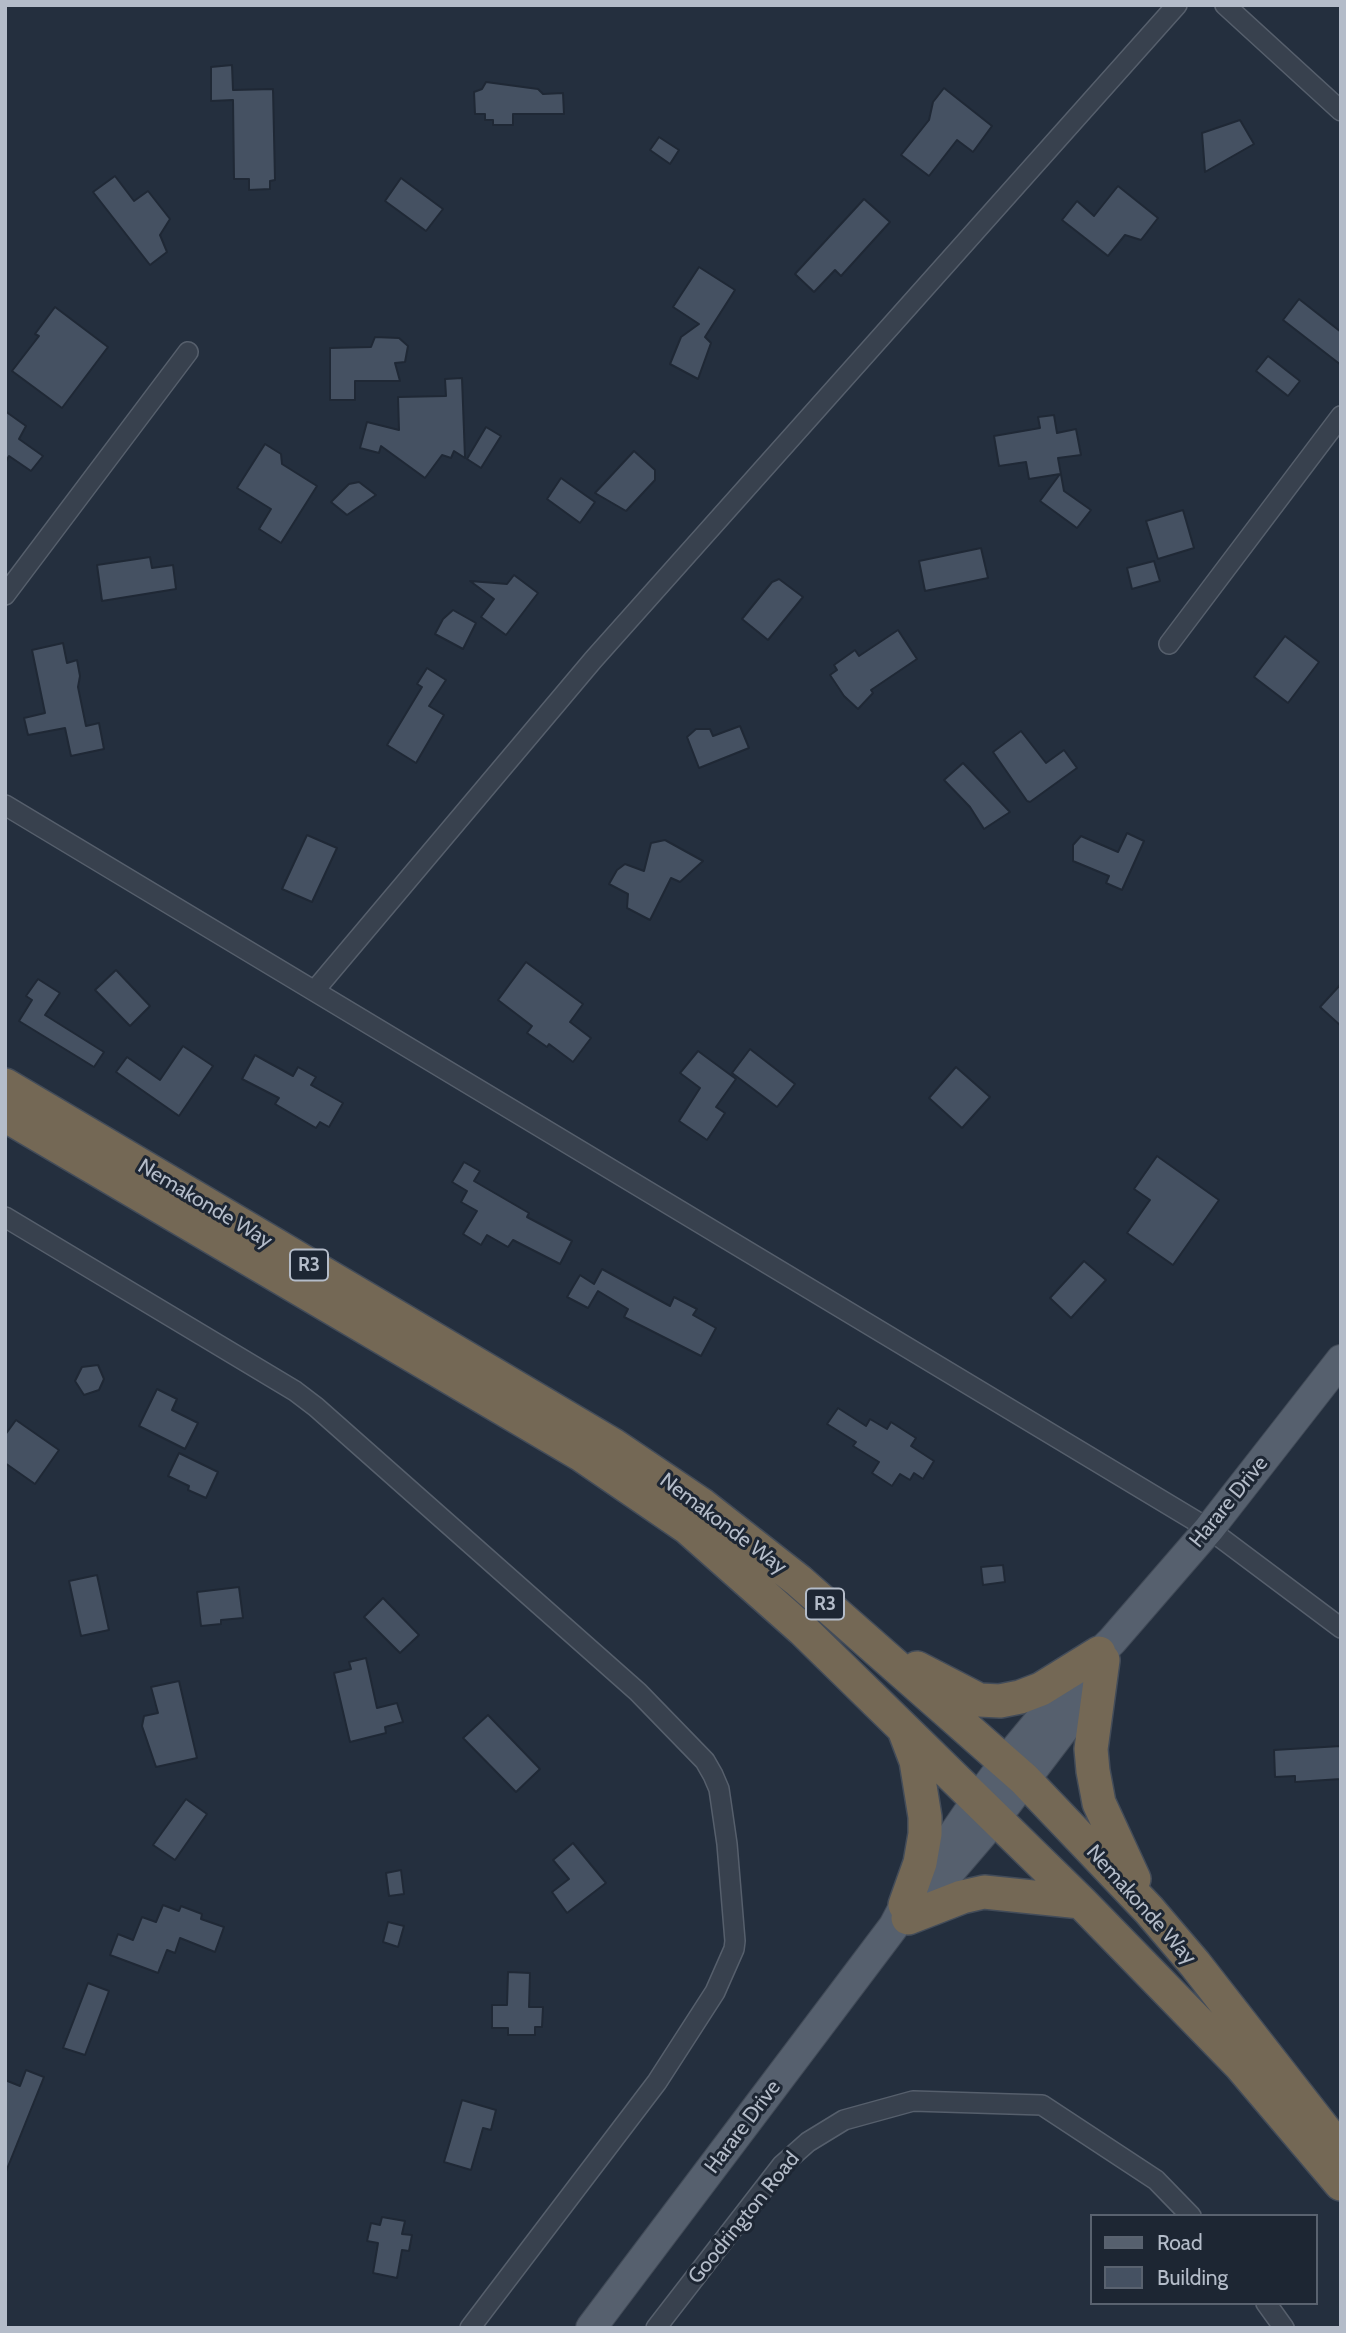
<!DOCTYPE html>
<style>
body{margin:0}
#map{position:relative;width:1346px;height:2333px;overflow:hidden;background:#242f3e;font-family:Cabin,sans-serif}
canvas{display:block}
.frame{position:absolute;inset:0;border:7px solid #b4bcc9;pointer-events:none}
.legend{position:absolute;left:1090px;top:2214px;width:228px;height:91px;box-sizing:border-box;background:#1d2633;border:2px solid #59626f;margin:0;padding:9px 12px;list-style:none;font-size:21px;color:#b4bcc9}
.legend li{display:flex;align-items:center;gap:14px;height:35px}
.legend b{width:35px;border:2px solid #59626f}
</style>
<div id="map">
<canvas width="1346" height="2333"></canvas>
<div class="frame"></div>
<ul class="legend">
<li><b style="height:9px;background:#56606e"></b>Road</li>
<li><b style="height:19px;background:#455162"></b>Building</li>
</ul>
</div>
<script>
const context = document.querySelector('canvas').getContext('2d');
context.lineJoin = 'round';
function fillPath(path, color) { context.fillStyle = color; context.fill(path, 'evenodd'); }
const poly = rows => new Path2D(rows.map(r => 'M' + r).join(''));
function trace(path, color, width, dash) { context.strokeStyle = color; context.lineWidth = width; context.lineCap = dash ? 'butt' : 'round'; context.setLineDash(dash || []); context.stroke(path); }
function drawText(font, color, halo, rows, align = 'center') {
  context.font = font + ' Cabin,sans-serif'; context.lineWidth = 6; context.setLineDash([]); context.textBaseline = 'middle'; context.strokeStyle = halo; context.fillStyle = color; for (const [text, x, y, turn = 0] of rows) {
    context.save(); context.translate(x, y); context.rotate((+turn || 0) * Math.PI / 180); context.textAlign = isNaN(turn) ? turn : align; if (halo) context.strokeText(text, 0, 0); context.fillText(text, 0, 0); context.restore();
  }
}
const building = poly([
 [232,65,233,90,273,89,275,180,270,181,270,189,249,190,249,179,234,179,233,100,211,101,211,67,232,65],
 [486,82,538,89,543,94,563,93,564,114,513,114,513,125,493,125,493,120,485,120,485,114,475,114,474,92,482,89,486,82],
 [944,88,992,126,973,152,957,140,929,176,901,155,929,120,933,102,944,88],
 [1240,120,1254,144,1205,172,1202,133,1240,120],
 [659,137,679,150,670,164,650,150,659,137],
 [115,176,134,201,148,191,170,219,160,235,167,252,150,265,93,192,115,176],
 [401,178,443,209,426,231,385,201,401,178],
 [1118,186,1158,218,1141,240,1125,235,1108,256,1062,220,1077,201,1094,216,1118,186],
 [864,199,890,222,841,276,835,270,814,292,795,274,864,199],
 [699,267,735,290,705,337,711,343,698,379,670,364,681,337,699,324,673,307,699,267],
 [1299,299,1341,332,1341,365,1283,320,1299,299],
 [55,307,108,347,62,408,12,371,39,336,35,334,55,307],
 [375,337,399,338,408,346,405,362,395,363,400,381,355,381,355,400,330,400,330,348,371,347,375,337],
 [1268,356,1300,381,1288,396,1256,371,1268,356],
 [462,378,465,458,454,451,451,458,442,455,425,478,381,446,379,453,360,448,367,422,399,430,398,397,446,396,445,379,462,378],
 [5,411,26,426,19,439,43,456,31,471,9,456,5,463,5,411],
 [1054,415,1057,433,1076,429,1081,455,1058,458,1064,491,1091,510,1077,528,1040,501,1060,474,1029,479,1026,462,999,466,994,436,1040,428,1038,417,1054,415],
 [486,427,501,436,481,468,467,459,486,427],
 [265,444,281,454,282,464,317,486,281,543,259,529,271,509,237,488,265,444],
 [634,451,655,470,655,480,626,511,595,493,634,451],
 [561,478,595,502,580,523,547,499,561,478],
 [359,482,376,495,347,515,331,502,349,484,359,482],
 [1183,510,1194,548,1158,559,1146,521,1183,510],
 [981,548,988,578,925,591,919,561,981,548],
 [150,557,152,568,173,565,176,589,102,601,97,565,150,557],
 [1154,561,1160,581,1132,589,1127,568,1154,561],
 [514,575,538,593,506,635,481,617,494,599,470,581,507,584,514,575],
 [779,579,803,597,768,640,742,619,772,582,779,579],
 [453,610,476,623,463,649,435,634,443,619,453,610],
 [898,630,917,659,871,690,873,693,858,709,844,696,830,675,837,670,834,665,855,650,859,656,898,630],
 [1285,636,1319,662,1288,703,1254,677,1285,636],
 [63,643,67,663,77,660,80,676,78,687,86,726,99,723,104,749,71,756,65,728,28,735,24,718,45,713,32,650,63,643],
 [427,668,446,680,429,706,444,715,416,763,387,745,422,687,417,684,427,668],
 [740,726,749,748,699,768,687,737,696,729,710,729,713,736,740,726],
 [1021,731,1046,763,1064,750,1077,768,1030,802,1027,801,993,752,1021,731],
 [963,763,1010,812,984,829,970,807,944,780,963,763],
 [1127,833,1144,841,1122,890,1106,883,1109,876,1073,861,1073,845,1081,836,1118,852,1127,833],
 [307,835,337,848,312,902,282,889,307,835],
 [665,840,703,861,680,882,671,878,650,920,627,908,628,894,609,884,617,870,625,864,644,871,651,843,665,840],
 [526,962,583,1004,570,1022,591,1038,573,1062,549,1044,547,1047,527,1033,532,1026,498,1000,526,962],
 [116,970,150,1006,130,1026,95,990,116,970],
 [38,979,60,993,45,1015,104,1052,94,1067,19,1021,32,1000,26,996,38,979],
 [1341,984,1341,1026,1320,1007,1341,984],
 [183,1046,213,1066,179,1116,116,1072,127,1057,160,1080,183,1046],
 [750,1049,795,1084,777,1107,732,1073,750,1049],
 [698,1051,736,1079,716,1107,725,1113,707,1140,679,1121,700,1088,680,1073,698,1051],
 [255,1055,293,1076,298,1067,316,1077,311,1085,343,1103,329,1127,320,1122,316,1128,275,1104,279,1098,242,1079,255,1055],
 [956,1067,990,1097,962,1128,929,1098,956,1067],
 [1157,1156,1219,1200,1173,1265,1127,1233,1150,1200,1134,1189,1157,1156],
 [464,1162,480,1171,474,1181,529,1213,527,1217,572,1241,560,1264,513,1240,508,1247,487,1235,481,1245,463,1234,477,1211,461,1202,467,1191,452,1182,464,1162],
 [1084,1261,1106,1280,1071,1318,1050,1298,1084,1261],
 [602,1269,670,1306,674,1297,697,1309,693,1315,716,1328,701,1356,624,1317,628,1309,598,1291,588,1308,567,1297,580,1275,594,1284,602,1269],
 [98,1365,104,1379,99,1390,84,1395,75,1381,82,1367,98,1365],
 [157,1389,177,1399,172,1410,198,1423,185,1449,139,1426,157,1389],
 [838,1408,866,1426,870,1419,887,1429,891,1422,916,1438,911,1446,934,1461,923,1479,914,1473,910,1480,900,1474,892,1486,872,1473,879,1462,853,1446,856,1442,827,1424,838,1408],
 [16,1420,59,1450,35,1484,5,1463,5,1435,16,1420],
 [179,1453,218,1472,206,1498,188,1490,189,1486,168,1476,179,1453],
 [1003,1565,1005,1582,983,1585,981,1567,1003,1565],
 [97,1575,109,1630,81,1636,69,1581,97,1575],
 [239,1587,243,1618,221,1620,221,1624,201,1626,197,1592,239,1587],
 [383,1598,419,1635,400,1653,364,1617,383,1598],
 [366,1658,377,1708,397,1703,403,1722,385,1727,386,1733,350,1742,334,1673,351,1669,349,1662,366,1658],
 [179,1681,197,1758,156,1767,142,1726,144,1716,158,1713,151,1687,179,1681],
 [488,1715,540,1769,516,1792,463,1738,488,1715],
 [1341,1746,1341,1779,1295,1782,1295,1776,1275,1777,1274,1750,1341,1746],
 [186,1799,207,1814,175,1860,153,1845,186,1799],
 [573,1843,606,1883,567,1913,552,1892,569,1879,553,1860,573,1843],
 [401,1870,404,1894,389,1896,386,1873,401,1870],
 [163,1905,179,1911,181,1906,202,1914,201,1919,224,1927,215,1952,180,1938,175,1953,167,1950,158,1973,110,1955,118,1934,133,1940,142,1917,156,1922,163,1905],
 [388,1922,404,1926,398,1947,383,1942,388,1922],
 [508,1972,530,1973,529,2007,543,2007,542,2027,535,2027,535,2035,508,2035,508,2028,492,2028,492,2005,507,2005,508,1972],
 [88,1983,109,1991,85,2055,63,2048,88,1983],
 [26,2070,44,2077,5,2174,5,2080,20,2086,26,2070],
 [462,2100,496,2110,491,2130,483,2128,471,2170,444,2162,462,2100],
 [382,2217,405,2221,402,2234,412,2235,409,2251,402,2250,397,2278,373,2273,378,2243,367,2241,371,2223,380,2225,382,2217]
]);
const street = poly([
 [1225,5,1341,111],
 [5,595,188,352],
 [1169,644,1341,416],
 [5,805,1209,1529,1341,1628],
 [315,990,593,660,1177,5],
 [5,1217,295,1391,316,1407,638,1692,705,1761,713,1775,719,1789,727,1844,735,1941,734,1949,715,1992,657,2082,470,2328],
 [1266,2303,1284,2328],
 [656,2328,782,2165,808,2142,844,2120,913,2101,1042,2105,1156,2180,1191,2216]
]);
const primary = poly([
 [941,1882,995,1819,1062,1731,1079,1706,1099,1670],
 [591,2328,894,1926,905,1905,977,1800,1006,1761,1078,1674,1112,1641,1209,1529,1341,1360]
]);
const highway = poly([
 [5,1085,613,1445,702,1505,799,1581,1024,1779,1149,1910,1195,1964,1341,2151],
 [5,1115,580,1454,688,1528,803,1630,1081,1902,1241,2066,1341,2184],
 [1103,1660,1091,1749,1093,1771,1099,1803,1134,1879],
 [917,1668,979,1700,1000,1701,1020,1697,1041,1689,1099,1653],
 [905,1905,920,1863,925,1834,925,1817,916,1761,905,1732],
 [908,1918,962,1897,984,1892,1081,1902]
]);
const shields = [
 [309,1265,38],
 [825,1604,38]
];
const shieldNames = [
 ["R3",309,1265],
 ["R3",825,1604]
];
const streetNames = [
 ["Nemakonde Way",205,1204,31],
 ["Harare Drive",1229,1502,-51],
 ["Nemakonde Way",723,1524,37],
 ["Nemakonde Way",1141,1905,48],
 ["Harare Drive",743,2127,-53],
 ["Goodrington Road",744,2218,-51]
];
fillPath(building, '#455162');
trace(building, '#1f2835', 2);
trace(street, '#565f6c', 22);
trace(primary, '#414a57', 32);
trace(highway, '#434c59', 36);
trace(street, '#38414e', 19);
trace(primary, '#56606e', 30);
trace(highway, '#746855', 33);
for (const [x, y, w] of shields) { const box = new Path2D(); box.roundRect(x - w / 2, y - 15.5, w, 31, 5); context.fillStyle = '#1d2633'; context.fill(box); trace(box, '#b4bcc9', 2); }
drawText('bold 19px', '#b4bcc9', null, shieldNames);
drawText('21px', '#b4bcc9', '#1d2633', streetNames);
</script>
